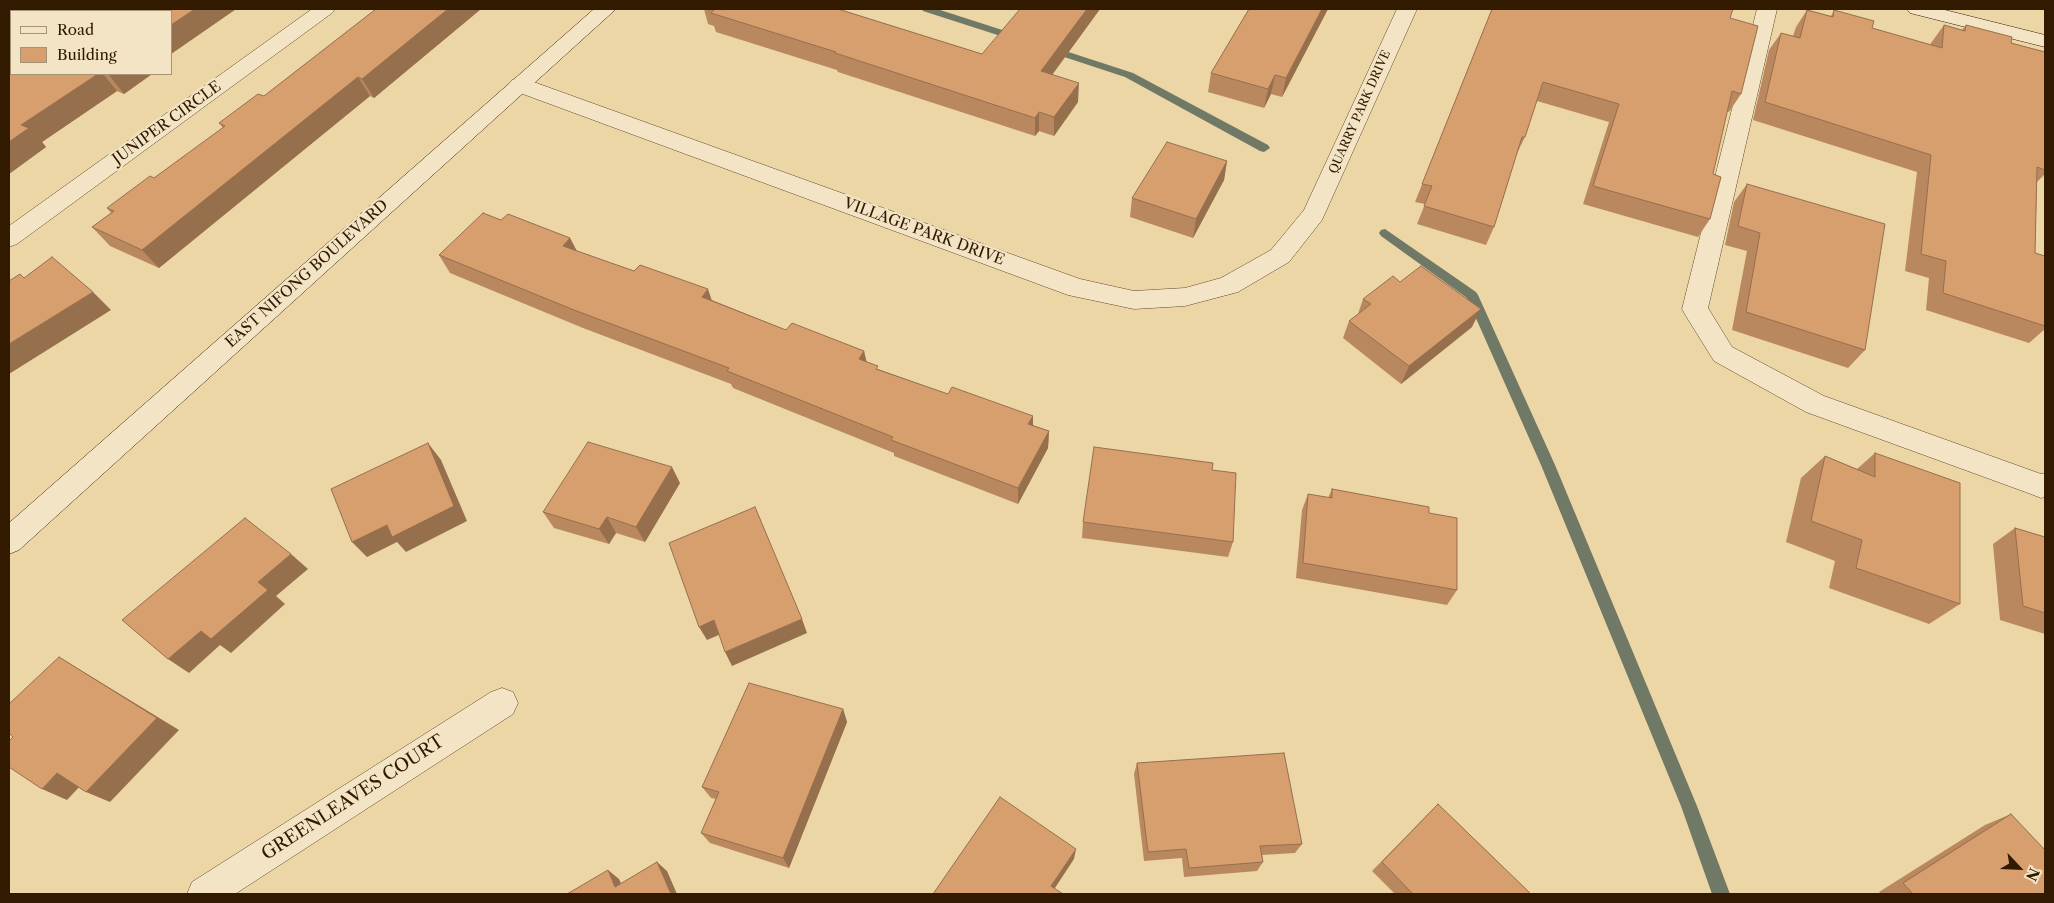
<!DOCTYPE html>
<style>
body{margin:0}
#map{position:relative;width:2054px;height:903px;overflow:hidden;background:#ecd6a6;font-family:"Libre Caslon Text",serif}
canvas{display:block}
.frame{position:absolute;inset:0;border:10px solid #321a00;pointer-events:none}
.legend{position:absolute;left:10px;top:10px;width:162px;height:65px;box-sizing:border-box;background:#f3e4c5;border:1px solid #a69376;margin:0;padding:6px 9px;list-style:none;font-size:15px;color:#321a00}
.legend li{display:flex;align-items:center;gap:10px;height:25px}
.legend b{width:25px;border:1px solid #a69376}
.north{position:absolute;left:1994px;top:843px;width:50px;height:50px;-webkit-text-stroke:4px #f3e4c5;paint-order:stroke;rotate:115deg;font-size:14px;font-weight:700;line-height:20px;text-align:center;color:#321a00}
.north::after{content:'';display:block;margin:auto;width:18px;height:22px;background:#321a00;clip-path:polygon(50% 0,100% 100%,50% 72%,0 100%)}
</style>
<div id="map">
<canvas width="2054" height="903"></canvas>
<div class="frame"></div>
<ul class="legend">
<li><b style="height:6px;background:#f3e4c5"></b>Road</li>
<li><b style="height:14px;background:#d79e6e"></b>Building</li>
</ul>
<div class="north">N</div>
</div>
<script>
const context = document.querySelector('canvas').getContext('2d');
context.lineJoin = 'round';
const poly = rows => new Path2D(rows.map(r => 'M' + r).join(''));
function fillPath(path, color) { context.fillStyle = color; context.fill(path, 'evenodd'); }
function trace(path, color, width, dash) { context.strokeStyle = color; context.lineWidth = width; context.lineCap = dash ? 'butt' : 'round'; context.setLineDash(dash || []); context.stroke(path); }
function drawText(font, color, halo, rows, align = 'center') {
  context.font = font + ' "Libre Caslon Text",serif'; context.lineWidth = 4.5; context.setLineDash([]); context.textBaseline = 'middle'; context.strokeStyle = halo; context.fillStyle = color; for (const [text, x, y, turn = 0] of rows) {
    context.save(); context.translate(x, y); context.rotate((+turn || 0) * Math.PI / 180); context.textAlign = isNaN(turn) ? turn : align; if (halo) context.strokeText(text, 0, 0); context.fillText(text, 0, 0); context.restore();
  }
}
const stream = poly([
 [922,9,937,9,1021,36,1022,38,1017,41,1013,40,923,11,922,9],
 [1050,46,1133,73,1268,145,1270,148,1264,152,1260,151,1125,77,1046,51,1045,49,1046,47,1050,46],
 [1385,229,1476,292,1478,295,1555,465,1697,806,1730,894,1712,894,1681,806,1541,465,1467,298,1381,236,1379,233,1381,230,1385,229]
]);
const street = poly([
 [312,9,335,9,332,13,17,244,9,247,9,226,312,9],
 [1397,9,1417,9,1322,220,1289,262,1238,292,1185,306,1134,309,1068,295,512,90,509,85,512,80,520,78,528,80,1080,279,1134,291,1185,288,1221,278,1271,250,1304,210,1397,9],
 [1757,9,1777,9,1708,308,1732,347,1824,396,2041,474,2045,473,2045,497,2041,498,2031,494,1806,412,1714,361,1686,316,1682,309,1757,9],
 [502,688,513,692,518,703,513,714,235,894,187,894,192,882,491,692,502,688]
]);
const secondary = poly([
 [594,9,616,9,19,550,9,554,9,523,594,9],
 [1907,9,1941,9,2045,35,2045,47,1910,13,1907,9]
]);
const wall = poly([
 [9,9,236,9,171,54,11,74,152,74,124,94,117,91,42,142,46,147,9,174],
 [376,9,481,9,374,98,370,96,159,268,110,246,92,227,111,213,107,208,154,178,223,128,219,123,264,96],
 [704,9,838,9,982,54,1100,9,1052,75,1078,102,1054,136,1039,131,1035,136,838,72,837,70,716,32,714,26,708,24],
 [1249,9,1328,9,1282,97,1271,94,1264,108,1208,92,1211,73],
 [1492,9,1730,18,1741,94,1729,112,1727,111,1713,174,1710,219,1698,237,1583,204,1609,122,1537,101,1525,137,1517,153,1494,227,1486,245,1417,224,1425,204,1415,202],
 [1807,10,1831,16,1834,10,1872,28,1930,45,1931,43,1944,25,1962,30,1966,25,2011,43,2045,52,2045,174,2037,182,2035,253,2045,256,2045,329,2029,343,1926,310,1929,278,1905,271,1917,172,1753,120,1769,50,1781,33,1793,36,1796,27],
 [1227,161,1224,180,1193,238,1130,217,1132,198],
 [1747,184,1865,350,1848,368,1732,330,1747,251,1725,245,1734,202],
 [501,220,570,238,577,251,712,300,786,330,864,351,866,361,878,369,1049,431,1048,448,1018,504,894,456,894,453,733,388,731,384,583,328,450,273,439,255],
 [1400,282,1472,327,1401,384,1343,338,1349,321,1358,314,1363,299],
 [1875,453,1960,604,1929,624,1829,588,1835,561,1786,542,1801,478,1825,456,1857,469],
 [680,483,645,542,616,533,609,544,554,528,543,512],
 [1332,489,1429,513,1457,590,1447,605,1296,578,1302,510,1308,494,1328,498],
 [1083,522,1233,542,1228,557,1082,538],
 [2015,528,2045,537,2045,634,2000,620,1993,544],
 [843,709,847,722,789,868,710,843,701,833,716,799,711,798,702,787],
 [1137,763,1302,844,1295,853,1262,855,1263,862,1257,871,1184,877,1182,858,1144,861,1134,774],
 [1438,804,1531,894,1395,894,1372,871],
 [2011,814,2045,894,1881,894,1879,892,1985,825]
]);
const shadedWall = poly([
 [195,9,236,9,171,54,171,25],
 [448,9,481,9,374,98,362,79],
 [1087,9,1100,9,1041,90,1041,71],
 [1322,9,1328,9,1282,97,1286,78],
 [98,74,103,74,117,91,42,142,46,147,9,174,9,142,21,125],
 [110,74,152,74,124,94,109,75],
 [1275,75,1271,94,1264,108,1268,89],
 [358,77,370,96,159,268,142,250],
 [1079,83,1078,102,1054,136,1054,117],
 [1039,112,1039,131,1035,136,1035,118],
 [1227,161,1224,180,1193,238,1196,219],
 [570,238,579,256,563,246],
 [708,289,714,307,702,297],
 [93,292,111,310,9,374,9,344],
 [1481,309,1472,327,1401,384,1409,366],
 [864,351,868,368,859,359],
 [1033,416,1033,432,1028,424],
 [1049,431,1048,448,1018,504,1018,488],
 [428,443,441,460,467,521,406,552,397,542,367,557,352,542,387,525],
 [672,467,680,483,645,542,636,527],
 [607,517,616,533,609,544,599,529],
 [291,554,308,569,276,596,285,604,231,653,220,645,189,673,168,659],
 [802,619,807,633,732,666,725,652],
 [714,620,721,634,707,640,699,627],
 [59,657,82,671,179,730,110,802,86,792],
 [843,709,847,722,789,868,783,858],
 [57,773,82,784,67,800,42,789],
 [1076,849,1074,859,1051,894,1051,886],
 [657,862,667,871,677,894,671,894],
 [608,870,619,879,626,894,615,887]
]);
const building = poly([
 [9,9,195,9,171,25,171,11,11,11,11,74,98,74,21,125,29,128,9,142,9,9],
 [376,9,448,9,362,79,358,77,142,250,92,227,114,211,107,208,150,176,154,178,225,126,219,123,258,94,264,96,376,9],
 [714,9,838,9,982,54,1020,9,1087,9,1041,71,1079,83,1054,117,1039,112,1035,118,835,53,836,52,711,13,715,9,714,9],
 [1249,9,1322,9,1286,78,1275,75,1268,89,1211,73,1249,9],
 [1492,9,1733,9,1730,18,1758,26,1741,94,1732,91,1713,174,1721,177,1710,219,1593,186,1619,104,1543,82,1525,137,1522,137,1494,227,1424,206,1432,186,1422,184,1492,9],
 [1807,10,1833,17,1834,10,1874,21,1872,28,1942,48,1944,25,1965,31,1966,25,2012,37,2011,43,2045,52,2045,170,2037,167,2035,253,2045,256,2045,326,1943,293,1946,261,1921,254,1931,155,1765,102,1781,33,1800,38,1807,10],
 [1167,142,1227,161,1196,219,1132,198,1167,142],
 [1747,184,1885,224,1865,350,1746,312,1760,233,1738,226,1747,184],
 [483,213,501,220,508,214,570,238,563,246,634,271,640,265,708,289,702,297,786,330,792,323,864,351,859,359,878,366,876,369,948,394,952,387,1033,416,1028,424,1049,431,1018,488,891,440,893,437,727,371,729,368,574,310,439,255,483,213],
 [52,257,93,292,9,344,9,281,20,274,24,278,52,257],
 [1421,266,1481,309,1409,366,1349,321,1371,304,1363,299,1393,276,1400,282,1421,266],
 [588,442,672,467,636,527,607,517,599,529,543,512,588,442],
 [428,443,454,506,392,537,387,525,352,542,331,489,428,443],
 [1094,447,1213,463,1212,470,1236,473,1233,542,1083,522,1094,447],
 [1875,453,1960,483,1960,604,1856,568,1862,540,1811,521,1825,456,1875,477,1875,453],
 [1332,489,1429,507,1429,513,1457,518,1457,590,1303,563,1308,494,1332,498,1332,489],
 [755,507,802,619,725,652,714,620,699,627,669,543,755,507],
 [245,518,291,554,258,582,268,590,211,639,201,631,168,659,122,620,245,518],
 [2015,528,2045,537,2045,613,2023,606,2015,528],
 [59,657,157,718,86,792,57,773,42,789,9,767,9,741,13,737,9,733,9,704,59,657],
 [749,683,843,709,783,858,701,833,719,792,702,787,749,683],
 [1284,753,1302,844,1260,846,1263,862,1189,868,1186,849,1148,852,1137,763,1284,753],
 [1000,797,1076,849,1051,886,1063,894,933,894,1000,797],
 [1438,804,1531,894,1413,894,1382,862,1438,804],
 [2011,814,2045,850,2045,894,1913,894,1903,883,2011,814],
 [657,862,671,894,567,894,608,870,615,887,657,862]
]);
const farStreetnames = [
 ["QUARRY PARK DRIVE",1360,112,-66]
];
const streetNames = [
 ["JUNIPER CIRCLE",167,123,-36],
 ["VILLAGE PARK DRIVE",924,232,20],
 ["EAST NIFONG BOULEVARD",307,274,-42]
];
const nearStreetnames = [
 ["GREENLEAVES COURT",353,798,-33]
];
fillPath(stream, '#707966');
trace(street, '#60492a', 1);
trace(secondary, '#321a00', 1);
fillPath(street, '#f3e4c5');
fillPath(secondary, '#f3e4c5');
fillPath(wall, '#b9885f');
fillPath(shadedWall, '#966f4d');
fillPath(building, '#d79e6e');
trace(building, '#966f4d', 1);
drawText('12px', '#321a00', '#f3e4c5', farStreetnames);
drawText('15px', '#321a00', '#f3e4c5', streetNames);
drawText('18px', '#321a00', '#f3e4c5', nearStreetnames);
</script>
